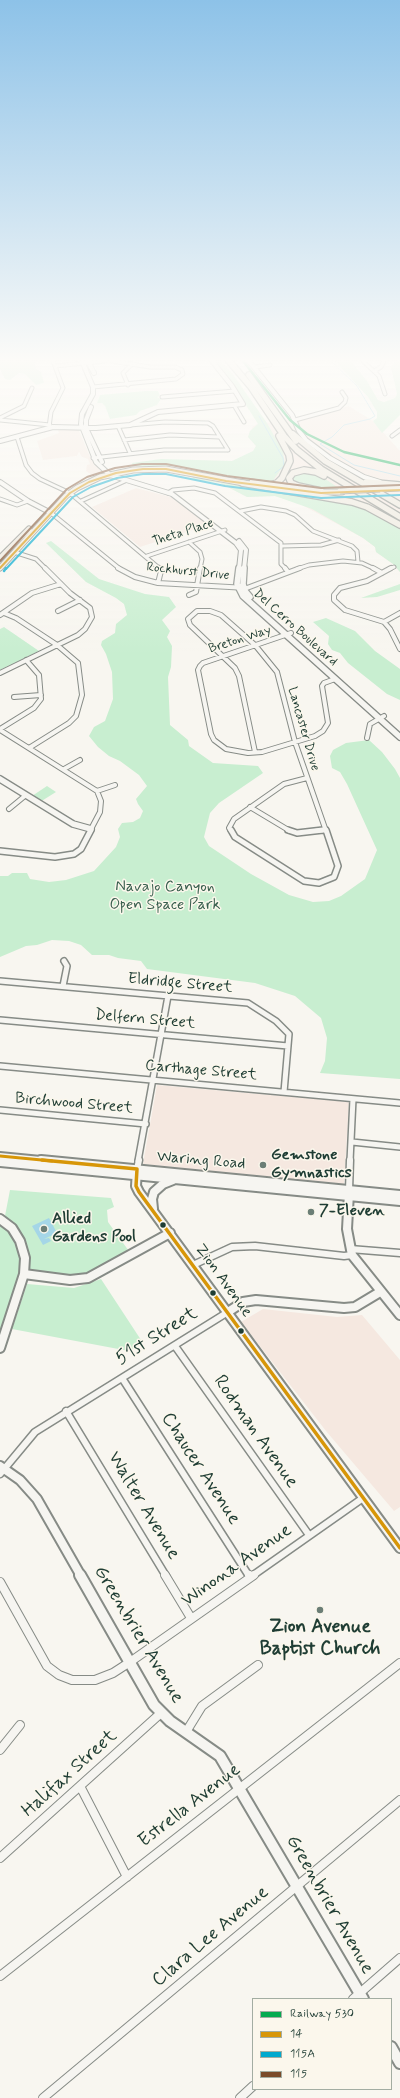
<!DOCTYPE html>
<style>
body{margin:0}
#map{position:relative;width:400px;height:2098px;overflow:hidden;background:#f8f6f0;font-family:Mynerve,sans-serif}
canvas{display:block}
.legend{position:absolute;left:252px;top:1998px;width:140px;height:92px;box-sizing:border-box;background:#fbf7ec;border:1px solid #a3ada2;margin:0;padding:5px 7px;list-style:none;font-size:12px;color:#1f3d34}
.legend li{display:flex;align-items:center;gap:8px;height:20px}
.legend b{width:20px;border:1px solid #a3ada2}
</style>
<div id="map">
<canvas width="400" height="2098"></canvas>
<ul class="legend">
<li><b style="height:5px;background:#04aa4f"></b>Railway 530</li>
<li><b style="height:5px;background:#d79608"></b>14</li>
<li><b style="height:5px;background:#00a9ce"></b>115A</li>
<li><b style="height:5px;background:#7a4b2a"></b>115</li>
</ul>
</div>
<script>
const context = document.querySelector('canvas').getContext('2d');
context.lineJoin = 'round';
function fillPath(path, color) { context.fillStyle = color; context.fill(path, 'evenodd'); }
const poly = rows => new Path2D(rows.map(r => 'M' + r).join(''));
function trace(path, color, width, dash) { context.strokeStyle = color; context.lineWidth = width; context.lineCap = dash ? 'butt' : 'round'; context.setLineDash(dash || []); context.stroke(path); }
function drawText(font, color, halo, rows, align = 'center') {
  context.font = font + ' Mynerve,sans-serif'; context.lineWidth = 3; context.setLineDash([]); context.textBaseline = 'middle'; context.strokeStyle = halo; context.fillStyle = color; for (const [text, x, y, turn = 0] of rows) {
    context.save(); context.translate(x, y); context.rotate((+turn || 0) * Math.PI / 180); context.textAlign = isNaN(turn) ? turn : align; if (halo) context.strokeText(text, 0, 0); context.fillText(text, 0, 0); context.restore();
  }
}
const built = poly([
 [349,406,373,421,400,451,400,572,393,564,376,552,375,547,363,538,300,504,275,496,247,497,220,483,194,480,188,460,232,461,244,456,253,451,256,446,248,437,253,426,258,424,312,416],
 [58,429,76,429,79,431,91,459,102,472,92,475,86,471,87,465,90,464,88,459,82,457,79,452,77,456,43,460,37,441,59,433],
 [136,488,171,497,208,525,140,547,92,507],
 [157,1085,349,1102,344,1184,143,1164],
 [263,1309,337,1317,362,1315,400,1360,400,1507,394,1511,326,1431,241,1322]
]);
const green = poly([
 [0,361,34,361,36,369,41,372,44,383,36,385,25,374,19,373,10,380,5,379,0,369],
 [213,361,220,361,232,373,267,423,283,452,285,464,272,482,248,480,178,466,133,466,132,463,161,459,232,461,253,451,256,446,248,437,250,431,258,424,239,394],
 [335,361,351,361,367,381,378,400,384,402,395,398,397,394,391,367,395,361,400,361,400,415,382,433,373,421,377,418,377,412,368,397],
 [146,391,158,391,160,396,157,397,161,399,157,405,140,411,136,415,110,419,105,406,102,403,97,403,100,395],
 [302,472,318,474,340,489,308,488,294,482,292,480,294,475],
 [192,476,344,501,362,507,400,527,400,572,393,564,376,552,375,547,363,538,312,509,275,496,247,497,220,483,194,480],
 [51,541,99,579,145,594,169,597,176,607,162,620,170,631,167,637,172,646,171,667,168,677,170,725,188,740,189,746,213,763,258,766,263,773,219,803,210,813,204,837,209,846,251,874,289,895,313,902,329,901,341,896,365,879,377,850,347,784,340,772,332,768,330,756,333,750,346,743,369,740,382,752,395,769,400,778,400,1079,320,1073,325,1061,327,1038,321,1018,295,996,255,983,147,969,141,961,118,958,109,955,92,955,81,945,69,941,52,940,37,945,26,946,0,957,0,876,8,876,12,873,27,873,30,879,49,882,66,880,94,871,116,847,120,837,118,829,122,823,133,822,140,818,143,811,138,804,136,799,147,786,139,775,120,761,109,756,98,747,89,736,94,727,105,721,113,699,112,672,106,654,101,645,102,641,115,633,116,624,127,615,124,604,116,598,86,582,46,543],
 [400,584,400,590,377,597,361,598],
 [326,618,355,631,375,651,400,669,400,700,387,694,348,663,340,653,332,650,328,644,329,636,313,622],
 [4,627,39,651,0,670,0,629],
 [47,786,56,792,40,802,32,796],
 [10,1190,111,1198,114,1207,107,1210,108,1222,131,1254,86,1278,24,1274,0,1348,0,1219,4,1221],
 [101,1279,143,1343,129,1351,12,1329,27,1284,74,1288]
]);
const water = poly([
 [49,1218,57,1233,44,1239,49,1238,51,1241,43,1245,32,1226]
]);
const stream = poly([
 [331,361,357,386,375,416,370,419,344,425,332,437,320,444,354,465,400,476],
 [259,416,283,458,284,466,275,473]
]);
const streetFar4 = poly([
 [363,361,379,376,385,394],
 [55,366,105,361],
 [255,367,270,365],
 [376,373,376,370,381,367,384,361],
 [128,385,123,373,132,364],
 [93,387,176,379,183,374,182,370,175,367,150,367,111,361],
 [162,397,235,391],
 [234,405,244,422],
 [0,418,24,406,32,388],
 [0,420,50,425],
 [295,420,339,408,345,402,346,398,342,392],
 [130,425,165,422,208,423,213,426,228,450],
 [118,426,130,453],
 [49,427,51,412,63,388,53,361],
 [392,436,400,430],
 [17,437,26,465,32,473,40,479,70,493,160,569],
 [124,440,170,435,219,437],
 [93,458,164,450,228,450],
 [168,493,173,490,194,488,215,493,281,543,281,564,286,569],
 [0,499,17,505,28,501],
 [81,501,125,481],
 [241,511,261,507,286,511,295,515,313,531,352,546,357,551,358,562],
 [51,513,120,569],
 [189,542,200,552,202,559,200,569],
 [283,546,321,545,339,540],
 [14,552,36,559,46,569],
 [147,556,225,530],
 [297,569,309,565,343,561,362,563,375,569],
 [389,569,394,567]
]);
const streetFar3 = poly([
 [118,568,135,577,158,583,247,588,300,568],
 [285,568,288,572],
 [373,568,382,573],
 [391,568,367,581,340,588,334,595,334,600,345,610,384,622,390,629,400,649],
 [158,583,161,571,159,568],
 [189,595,196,592,200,568],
 [58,611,80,600],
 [4,613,16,618,57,645,78,663,82,695,76,716,69,723,29,748],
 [0,615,32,593,61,584],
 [384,622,400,613],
 [291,633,203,663,200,666,198,670,211,734,214,740,226,749,248,753,262,752,315,736,323,731,328,723,322,686,324,683,335,679],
 [0,673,78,635,85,629,92,617,90,608,70,593,45,568],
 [14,697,41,695],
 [0,729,34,708,41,699,39,675,26,660],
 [0,730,97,791,101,801,100,812,90,831],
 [367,738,370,724,384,716],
 [255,752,239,676,235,668,190,625,188,619,197,611,210,611,221,615,255,645,277,672,295,742,326,831],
 [64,769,80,760],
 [97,791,115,785],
 [250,807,290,831],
 [9,809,26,795],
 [231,831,229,828,234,819,284,784,307,778],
 [314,831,326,830]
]);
const streetFar2 = poly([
 [231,830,235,837,304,881,319,883,334,877,338,866,326,830],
 [288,830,297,833,323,830],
 [0,851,55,857,74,854,81,849,91,830],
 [0,981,248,1003,276,1021,289,1034,284,1092],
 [63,986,67,966,64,961],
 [0,1020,288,1046],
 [0,1066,400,1103],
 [0,1110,146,1124],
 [352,1142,400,1147],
 [138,1161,168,996],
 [350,1161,353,1099]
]);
const streetFar1 = poly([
 [137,1169,139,1160],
 [349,1190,350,1160],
 [350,1249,400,1253],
 [193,1265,232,1247,255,1246,344,1256,352,1255],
 [175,1346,309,1535],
 [122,1378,249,1576],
 [66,1411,166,1576],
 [0,1474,35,1432,228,1312],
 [252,1576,363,1498]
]);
const street = poly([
 [165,1575,191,1618],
 [249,1575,250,1577],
 [0,1582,47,1666,59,1675,72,1680,95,1680,113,1673,130,1662,254,1575],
 [186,1732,202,1706,258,1665],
 [0,1750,20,1725],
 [80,1786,127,1877],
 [0,1858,161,1713],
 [0,1976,400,1663],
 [353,1999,400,1958],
 [43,2098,400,1800],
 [240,2098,253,2086]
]);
const secondaryFar4 = poly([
 [82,361,93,387,93,394,82,414,81,424,96,462,110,475,172,494,236,543,241,550,239,569],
 [88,361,94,373],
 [249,361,292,415,299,431,306,440,330,458,364,477,380,482],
 [91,407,86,420,86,428,102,462],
 [0,441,53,427,96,428,130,425,158,412,243,404,232,386,212,361],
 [0,482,28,501,51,513],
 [239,541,246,550,244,569]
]);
const secondaryFar3 = poly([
 [239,568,237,584,243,596,400,737],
 [244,568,243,584,245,591,250,597],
 [0,779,73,824,91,829]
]);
const secondaryFar2 = poly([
 [0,1156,51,1161]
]);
const secondaryFar1 = poly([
 [41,1160,400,1195],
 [0,1162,400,1201],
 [137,1169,136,1186,139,1192,400,1548],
 [349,1193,347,1229,352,1255,400,1315],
 [153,1209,152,1199,154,1192,163,1184,173,1180],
 [0,1219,12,1228,20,1241,25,1258,24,1274,0,1348],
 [24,1274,70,1280,88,1278,170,1233],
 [228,1312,243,1302,256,1300,344,1308,355,1307,380,1292],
 [0,1466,20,1480,37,1499,81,1576]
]);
const secondary = poly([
 [80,1575,154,1705,170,1721,220,1756,363,1999],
 [391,2047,400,2063]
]);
const primary = poly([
 [252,482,308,490],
 [380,489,400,488],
 [304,492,342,492],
 [0,558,29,529],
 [0,568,66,496,77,488,100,477,133,470,166,469,249,484]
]);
const highway = poly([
 [229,361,251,387,284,436,297,450,321,469,400,517],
 [249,375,296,441],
 [293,434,325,461,400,505],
 [366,482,400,485],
 [242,483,352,502,367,507,400,525],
 [270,485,277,483,282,478,290,461,289,455,279,436],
 [321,491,298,486,291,483,289,478,293,473,304,470,316,472,324,476]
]);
const primaryBridge = poly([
 [340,491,380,489]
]);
const bus1Far2 = poly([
 [0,568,70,493,89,482,116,473,143,469,166,469,226,481,321,493,400,490]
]);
const bus1Far1 = poly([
 [0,1156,52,1161]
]);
const bus1 = poly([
 [42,1160,137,1169,136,1186,139,1192,400,1548]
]);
const bus2Far1 = poly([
 [6,569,73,497,91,487,117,478,143,474,166,474,225,486,321,498,400,495]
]);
const bus2 = poly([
 [4,571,6,568]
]);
const bus3 = poly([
 [0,561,67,489,87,477,115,468,142,464,166,464,227,476,321,488,400,485]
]);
const rail1 = poly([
 [243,361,290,420,307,434,344,452,400,465]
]);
const markers = [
 [263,1165,4,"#6b7e76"],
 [311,1212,4,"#6b7e76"],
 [163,1225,3.5,"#1f3d34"],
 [44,1229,4,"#6b7e76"],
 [213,1293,3.5,"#1f3d34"],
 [241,1331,3.5,"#1f3d34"],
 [320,1610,4,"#6b7e76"]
];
const farStreetnames = [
 ["Theta Place",183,533,-18],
 ["Rockhurst Drive",188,572,6],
 ["Del Cerro Boulevard",295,628,42],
 ["Breton Way",240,640,-18],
 ["Lancaster Drive",303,729,74]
];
const parkNames = [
 ["Navajo Canyon",165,888],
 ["Open Space Park",165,906]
];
const streetNames = [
 ["Eldridge Street",180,984,5],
 ["Delfern Street",145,1020,5],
 ["Carthage Street",201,1071,5],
 ["Birchwood Street",74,1104,5],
 ["Waring Road",201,1161,5],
 ["Zion Avenue",223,1281,54]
];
const poiNames = [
 ["Gemstone",271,1156],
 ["Gymnastics",271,1174],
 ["7-Eleven",319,1212],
 ["Allied",52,1220],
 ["Gardens Pool",52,1238]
];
const nearStreetnames = [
 ["51st Street",157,1337,-32],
 ["Rodman Avenue",255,1432,55],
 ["Chaucer Avenue",200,1469,57],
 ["Walter Avenue",143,1506,59],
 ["Winona Avenue",237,1566,-35],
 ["Greenbrier Avenue",138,1635,59],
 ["Halifax Street",70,1774,-42],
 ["Estrella Avenue",190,1806,-38],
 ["Greenbrier Avenue",329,1905,60],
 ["Clara Lee Avenue",211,1937,-40]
];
const nearPoinames = [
 ["Zion Avenue",320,1628],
 ["Baptist Church",320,1650]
];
fillPath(built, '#f5e8e0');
fillPath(green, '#c8eed0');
fillPath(water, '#a5d6e7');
trace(stream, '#a5d6e7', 1);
trace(streetFar4, '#868b86', 5);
trace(streetFar3, '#868b86', 6);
trace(streetFar2, '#868b86', 8);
trace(streetFar1, '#868b86', 9);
trace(street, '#868b86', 10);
trace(secondaryFar4, '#868b86', 6);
trace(secondaryFar3, '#868b86', 8);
trace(secondaryFar2, '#868b86', 10);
trace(secondaryFar1, '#868b86', 12);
trace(secondary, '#868b86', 14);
trace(primary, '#868b86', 7);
trace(highway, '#868b86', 8);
trace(streetFar4, '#f6f5f1', 3);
trace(streetFar3, '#f6f5f1', 4);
trace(streetFar2, '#f6f5f1', 5);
trace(streetFar1, '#f6f5f1', 6);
trace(street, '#f6f5f1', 8);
trace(secondaryFar4, '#f6f5f1', 4);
trace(secondaryFar3, '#f6f5f1', 5.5);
trace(secondaryFar2, '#f6f5f1', 6);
trace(secondaryFar1, '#f6f5f1', 8);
trace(secondary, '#f6f5f1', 10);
trace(primary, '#ede8dd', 5);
trace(highway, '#ede8dd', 5.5);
trace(primaryBridge, '#868b86', 7, []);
trace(primaryBridge, '#ede8dd', 5);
trace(bus1Far2, '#d79608', 2);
trace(bus1Far1, '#d79608', 3);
trace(bus1, '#d79608', 3.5);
trace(bus2Far1, '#00a9ce', 2);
trace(bus2, '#00a9ce', 2.5);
trace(bus3, '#7a4b2a', 2);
trace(rail1, '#04aa4f', 2.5);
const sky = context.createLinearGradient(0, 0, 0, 655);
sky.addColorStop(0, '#8dc2e8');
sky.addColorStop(0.55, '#fcfbf8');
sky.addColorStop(1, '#fcfbf800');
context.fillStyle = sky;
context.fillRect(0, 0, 400, 655);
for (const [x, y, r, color] of markers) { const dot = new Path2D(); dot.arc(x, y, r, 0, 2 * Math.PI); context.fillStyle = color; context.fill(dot); trace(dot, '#fbf7ec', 1.5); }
drawText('13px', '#1f3d34', '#fbf7ec', farStreetnames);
drawText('16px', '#395f4e', '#fbf7ec', parkNames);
drawText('16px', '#1f3d34', '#fbf7ec', streetNames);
drawText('bold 16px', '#1f3d34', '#fbf7ec', poiNames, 'left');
drawText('19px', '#1f3d34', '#fbf7ec', nearStreetnames);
drawText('bold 19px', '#1f3d34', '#fbf7ec', nearPoinames);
</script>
